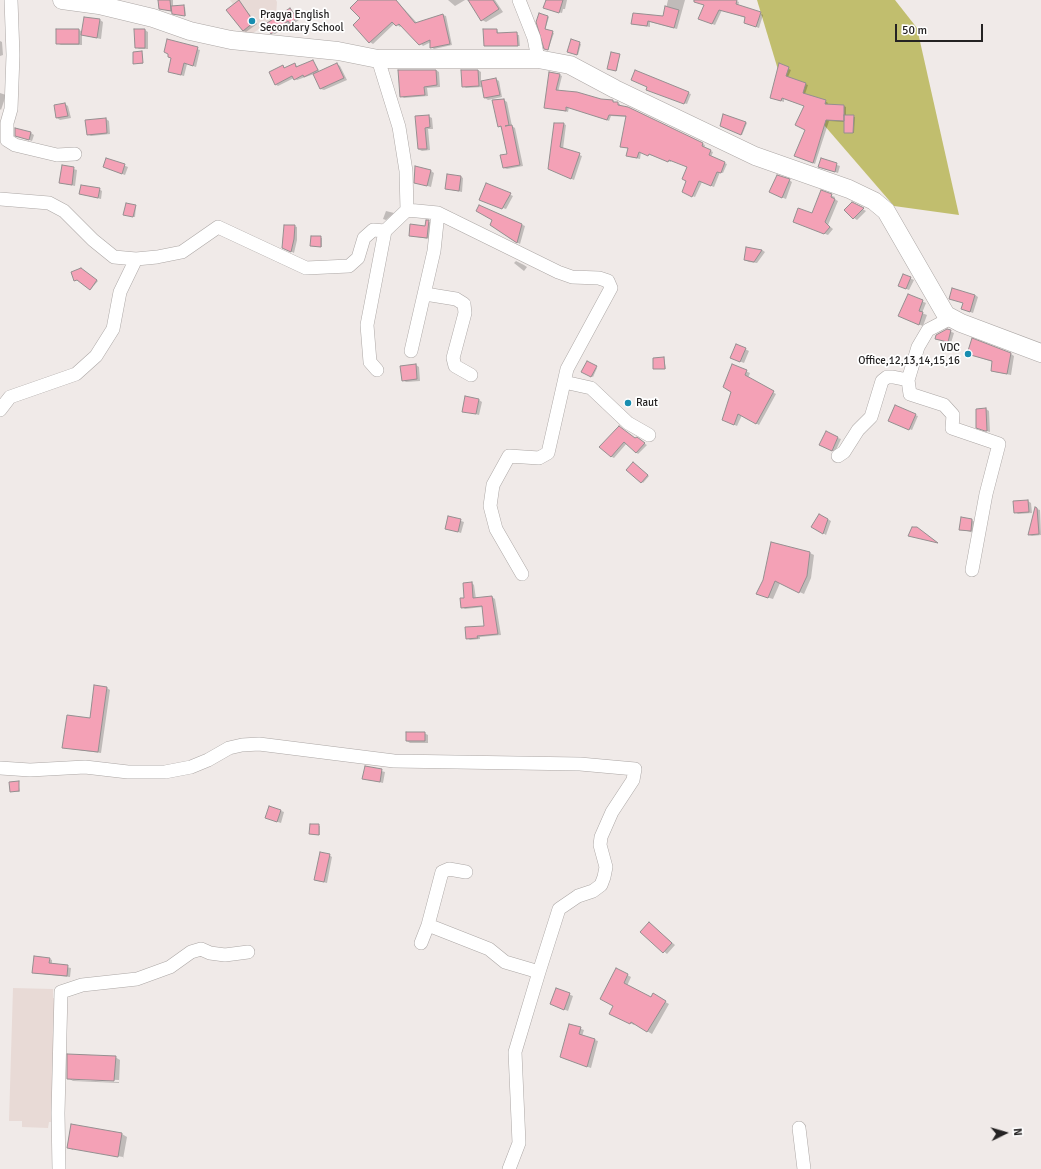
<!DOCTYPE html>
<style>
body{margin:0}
#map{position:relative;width:1041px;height:1169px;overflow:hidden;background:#f0eae8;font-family:Signika,sans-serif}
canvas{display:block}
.north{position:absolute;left:985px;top:1113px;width:40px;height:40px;-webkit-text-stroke:3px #fff;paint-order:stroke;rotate:85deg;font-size:11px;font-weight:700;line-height:16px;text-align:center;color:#252323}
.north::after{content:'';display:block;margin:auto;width:14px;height:18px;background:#252323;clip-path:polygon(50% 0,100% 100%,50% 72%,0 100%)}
.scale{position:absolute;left:895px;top:24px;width:88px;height:18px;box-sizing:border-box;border:2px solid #252323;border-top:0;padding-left:5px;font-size:12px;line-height:14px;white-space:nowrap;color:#252323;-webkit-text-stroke:3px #fff;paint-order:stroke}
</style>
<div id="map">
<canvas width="1041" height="1169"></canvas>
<div class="north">N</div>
<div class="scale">50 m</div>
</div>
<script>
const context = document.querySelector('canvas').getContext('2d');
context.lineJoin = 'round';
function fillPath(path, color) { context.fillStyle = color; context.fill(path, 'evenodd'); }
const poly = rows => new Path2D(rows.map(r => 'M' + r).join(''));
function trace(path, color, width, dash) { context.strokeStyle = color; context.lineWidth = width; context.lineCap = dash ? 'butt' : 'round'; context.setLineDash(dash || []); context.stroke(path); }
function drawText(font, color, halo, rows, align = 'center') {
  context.font = font + ' Signika,sans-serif'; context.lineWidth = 3.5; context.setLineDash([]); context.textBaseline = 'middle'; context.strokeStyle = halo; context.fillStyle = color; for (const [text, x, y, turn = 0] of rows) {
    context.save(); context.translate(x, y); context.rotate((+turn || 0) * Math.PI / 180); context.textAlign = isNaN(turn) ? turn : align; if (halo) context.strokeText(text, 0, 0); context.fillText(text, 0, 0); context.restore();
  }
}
const built = poly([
 [230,0,276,0,277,2,276,17,249,36,242,31,226,10,233,4],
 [13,988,53,989,53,998,58,998,54,1122,49,1122,48,1128,22,1127,22,1121,9,1121]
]);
const green = poly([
 [757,0,895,0,917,28,959,215,894,206,779,73]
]);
const shadow = poly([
 [159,0,173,0,173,7,185,7,186,16,160,8],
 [359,0,396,0,417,23,443,15,446,16,452,45,434,49,431,47,431,42,423,46,402,25,400,27,395,23,373,44,370,42,361,18],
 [448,0,465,0,455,6],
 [470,0,495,0,503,12,486,22,482,20],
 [547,0,567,0,565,9,563,9,562,13,547,9],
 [668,0,685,0,677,29,650,22,650,27,632,24,664,17],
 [707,0,734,0,739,2,738,6,760,13,763,15,759,28,748,24,746,18,722,10,715,25,702,20],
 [239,1,257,24,246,32,242,30],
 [290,10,299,20,293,24,291,23,275,34,272,33],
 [540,14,549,17,545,30,554,33,548,50],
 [100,20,103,22,101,39,82,35,82,45,61,45,57,43,79,30,83,32],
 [145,30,148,32,148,49,139,49,136,47],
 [497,30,499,34,519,35,520,46,485,46],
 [168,40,200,50,196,67,187,64,184,76,169,72,172,58],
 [0,41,2,42,3,55,0,56],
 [572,41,581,44,578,55,570,52],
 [142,52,143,64,134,63],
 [619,55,617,71,609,69],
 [313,61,320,72,337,64,340,66,347,80,324,90,321,89,314,74,297,80,294,78,278,86,275,84,283,67,286,68,295,64,298,67],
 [780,65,791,70,788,77,808,85,805,94,825,101,828,103,827,105,844,106,846,107,846,116,855,117,854,133,846,133,845,122,829,121,815,164,798,157,806,129,805,106,784,99,784,102,771,98],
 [436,70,439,72,440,87,427,88,428,96,404,98,401,96],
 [478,70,481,72,481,82,496,79,499,81,502,97,488,100,485,98,483,87,466,88,463,86],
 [560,75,562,76,558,92,612,101,620,104,620,106,703,144,705,145,704,148,713,152,711,157,727,164,723,173,720,172,714,187,702,182,695,197,685,193,688,167,671,160,671,162,641,152,640,159,630,157,629,149,621,146,627,117,611,116,609,121,569,107,568,112,545,107],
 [650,91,688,93,691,94,687,104],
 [0,93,6,95,1,110,0,109],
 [504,100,507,102,512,126,515,128,523,166,507,169,504,168,508,154,503,129,499,126],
 [65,104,68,106,71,118,60,120,57,118],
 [724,115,747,123,742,135,721,125],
 [428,116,432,118,433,129,428,129,430,150,422,151,418,149],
 [106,119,109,121,110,134,91,136,87,134],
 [564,124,566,125,563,149,582,156,574,180,552,170],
 [31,133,34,135,32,141,16,135],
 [107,159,128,167,125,175,104,167],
 [822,160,840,166,838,173,819,167],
 [63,166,77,170,75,186,61,183],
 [431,171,434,173,431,187,415,182],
 [460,176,463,178,462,192,446,189],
 [789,180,792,182,786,199,774,194],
 [486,184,513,196,506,209,483,201],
 [99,189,102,191,101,199,80,194],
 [822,192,835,197,834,199,838,201,828,225,833,229,828,235,797,223,813,214],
 [852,203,866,211,857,220,854,218],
 [136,206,135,217,126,215],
 [479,206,525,226,520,244,509,238,509,236],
 [386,211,394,213,386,220,383,219],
 [427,221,432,223,430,239,410,236,426,227],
 [294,226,297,227,297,240,294,253,283,247],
 [312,237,322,238,322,247,311,246],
 [747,248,762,250,765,252,757,263,749,262,745,260],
 [516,261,524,265,527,267,524,271,514,263],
 [81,269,98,281,91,289,79,280,75,280],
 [903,275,914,280,909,290,902,287],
 [908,295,926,303,922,313,927,315,923,326,903,318],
 [975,295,978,297,973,313,962,309],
 [947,330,954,333,951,343,936,339],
 [745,349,749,351,744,363,734,359],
 [968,354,1011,354,1014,356,1011,375,995,372,992,370,993,362],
 [664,358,666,369,654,368],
 [587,363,597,368,593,377,583,371],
 [416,365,419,367,420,381,406,382,403,380],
 [733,366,750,373,748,378,776,394,759,425,742,415,737,426,726,421,732,391],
 [479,400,482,402,479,415,463,411],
 [986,409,989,411,990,432,981,429],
 [915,415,918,416,912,430,892,422],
 [619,427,636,439,647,445,638,454,627,443,614,458,612,457,601,447],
 [838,438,841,439,835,452,824,447],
 [634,464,649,476,643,483,642,482],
 [1014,501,1028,501,1031,503,1032,513,1018,514,1015,512],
 [1037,509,1040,510,1041,535,1032,536,1029,535],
 [820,515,831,521,826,535,813,526],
 [449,517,464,522,461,533,446,528],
 [972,520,975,522,974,533,960,529],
 [920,530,938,543,909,535],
 [810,553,814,555,811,578,804,594,780,583,773,599,757,594],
 [472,583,474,585,476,599,492,597,495,599,501,635,480,637,480,639,470,640,467,638,485,627,483,607,465,609,462,607],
 [107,688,110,690,101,753,63,748,91,720],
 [424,733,428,735,428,743,410,743,407,741],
 [366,767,385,772,383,783,363,778],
 [18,782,20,792,11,791],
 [270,807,284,812,281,823,266,818],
 [310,825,320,826,320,835,310,834],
 [329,855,332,857,327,883,318,881,315,880],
 [649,923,675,945,667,954,642,932],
 [50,959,52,960,52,964,71,968,70,977,33,973],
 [616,969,631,977,627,986,651,998,653,995,669,1004,652,1034,635,1024,634,1025,611,1013,615,1006],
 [556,989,573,996,568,1011,554,1005],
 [570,1025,584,1030,582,1036,598,1041,591,1068,565,1059],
 [115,1057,120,1060,119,1083,73,1081,68,1078],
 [72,1078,119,1080,119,1082,72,1080],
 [72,1125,122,1134,127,1137,123,1159,73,1150,123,1159,123,1157,73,1148,73,1150,69,1148]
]);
const building = poly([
 [158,0,170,0,171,11,159,9,158,0],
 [239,0,254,22,243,31,226,10,239,0],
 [358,0,396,0,415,23,443,14,450,44,430,48,430,40,419,45,399,24,396,26,392,22,369,43,353,25,360,18,350,8,358,0],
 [468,0,493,0,499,9,481,21,468,0],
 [546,0,563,0,559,13,543,8,546,0],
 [694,0,737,0,736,4,761,12,756,27,744,23,745,17,719,10,712,24,698,19,704,5,694,2,694,0],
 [184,5,185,16,172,14,171,6,184,5],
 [665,6,679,10,674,28,648,21,647,26,631,24,633,13,663,16,665,6],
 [290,8,297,18,290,24,288,21,271,34,264,25,290,8],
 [539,13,548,16,545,29,553,31,548,50,544,49,536,22,539,13],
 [84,17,100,19,97,38,81,35,84,17],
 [56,29,79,29,79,44,56,44,56,29],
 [134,29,145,29,145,48,135,48,134,29],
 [483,29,497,29,497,33,517,32,518,46,484,46,483,29],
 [167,39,198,47,193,66,184,63,181,75,168,72,171,58,168,57,168,54,164,52,167,39],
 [571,39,580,42,577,55,567,52,571,39],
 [142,51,143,63,133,64,133,52,142,51],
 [611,52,620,54,616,71,607,69,611,52],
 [313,60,318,70,304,77,303,75,294,80,292,76,275,85,269,72,283,65,284,68,295,63,296,67,313,60],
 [337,63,344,78,320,89,313,74,337,63],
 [779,63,789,67,786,76,806,83,803,93,826,100,825,104,844,105,844,121,826,120,813,163,794,156,805,130,795,125,804,106,782,98,781,101,770,98,779,63],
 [398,70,436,70,437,85,424,87,425,95,400,97,398,70],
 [461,70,478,70,479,86,462,87,461,70],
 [635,70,689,92,684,104,646,90,647,87,631,80,635,70],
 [549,72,560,74,556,90,577,92,601,99,613,100,613,102,618,102,618,105,628,107,703,143,702,146,711,150,709,155,725,162,721,173,717,172,711,186,699,181,692,197,682,192,686,181,682,179,687,167,669,160,668,162,649,154,648,156,639,152,637,158,626,156,628,148,620,147,626,116,609,115,607,120,566,107,566,111,544,108,549,72],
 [496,78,500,95,484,98,481,81,496,78],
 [504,99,509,125,505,126,512,125,520,165,503,168,500,155,507,154,501,126,498,127,492,100,504,99],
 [65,103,68,116,56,118,54,105,65,103],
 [723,114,746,122,741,135,720,126,723,114],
 [429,115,430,127,425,128,427,149,418,149,415,116,429,115],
 [844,115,854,115,853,133,844,133,844,115],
 [106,118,107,133,87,135,85,120,106,118],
 [554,123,564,123,560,147,580,153,571,179,548,169,554,123],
 [15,128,31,132,29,140,15,136,15,128],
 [106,158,125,164,122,174,103,167,106,158],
 [821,158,837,163,835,172,818,167,821,158],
 [62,165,74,167,72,185,59,183,62,165],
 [415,166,431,170,427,186,414,183,415,166],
 [447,174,461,176,459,191,445,189,447,174],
 [777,175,790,179,782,198,769,192,777,175],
 [486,183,511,193,502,209,479,200,486,183],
 [81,185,100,188,98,198,79,194,81,185],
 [821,190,832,194,831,197,835,199,825,222,830,227,824,234,793,222,798,208,812,213,821,190],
 [852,202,864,208,853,219,844,210,852,202],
 [126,203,136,205,133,217,123,215,126,203],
 [479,205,522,224,517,243,490,225,492,220,476,211,479,205],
 [426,220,429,220,427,238,409,236,410,224,425,226,426,220],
 [284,225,295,225,294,239,291,252,282,248,284,225],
 [311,236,321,236,321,247,310,246,311,236],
 [746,247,762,250,754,262,744,260,746,247],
 [81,268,97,280,90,290,77,280,74,281,71,272,81,268],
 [903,274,911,277,906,289,898,286,903,274],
 [952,288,975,295,970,312,961,309,963,303,949,299,952,288],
 [908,294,923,300,919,311,923,312,919,325,898,316,908,294],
 [947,329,951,330,948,342,935,339,936,335,947,329],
 [972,338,1011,353,1007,374,991,371,992,361,967,354,972,338],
 [736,344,746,348,740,362,730,358,736,344],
 [664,357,665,369,653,369,653,358,664,357],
 [587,361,597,366,591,377,581,372,587,361],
 [416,364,417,379,402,381,400,366,416,364],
 [732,364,747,370,745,375,774,391,756,424,738,414,734,425,722,420,731,392,723,387,732,364],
 [465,396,479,399,476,414,462,412,465,396],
 [895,405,916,414,909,430,888,421,895,405],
 [986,408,987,431,985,431,976,428,976,409,986,408],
 [619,426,635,438,637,437,645,443,636,453,624,442,611,457,599,447,619,426],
 [826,431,838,437,832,451,819,445,826,431],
 [633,462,648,475,641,483,626,470,633,462],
 [1028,500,1029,512,1014,513,1013,501,1028,500],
 [1035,507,1037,508,1039,534,1028,535,1035,507],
 [819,514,828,519,823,534,811,527,819,514],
 [448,516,461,519,458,532,445,529,448,516],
 [961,517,972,519,971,531,959,530,961,517],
 [912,527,917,527,938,543,908,536,912,527],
 [771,542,810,552,807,576,799,593,775,581,768,598,756,594,763,580,771,542],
 [472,582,473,598,492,596,498,634,477,636,478,638,466,639,465,627,484,626,482,606,461,608,460,598,464,598,463,583,472,582],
 [94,685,107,687,98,752,62,748,67,715,90,718,94,685],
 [406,732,425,732,425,741,406,741,406,732],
 [365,766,382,769,380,782,362,779,365,766],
 [19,781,19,791,10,792,9,782,19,781],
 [269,806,281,810,277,822,265,818,269,806],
 [310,824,319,824,319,835,309,834,310,824],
 [320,852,330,854,324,882,314,880,320,852],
 [649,922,672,943,663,953,640,932,649,922],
 [34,956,50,958,49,963,68,965,67,976,32,973,34,956],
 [616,968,628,974,624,983,651,997,653,993,666,1001,647,1032,631,1022,630,1024,609,1014,613,1006,600,999,616,968],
 [556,988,570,993,564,1010,550,1004,556,988],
 [569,1024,581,1027,579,1034,595,1039,587,1067,560,1057,569,1024],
 [67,1054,116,1056,114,1081,67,1079,67,1054],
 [71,1124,122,1133,118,1157,67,1148,71,1124]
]);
const street = poly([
 [11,0,13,55,11,109,7,123,7,140,15,145,57,155,75,154],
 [519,0,534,38,538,59],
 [0,199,49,203,64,211,93,240,114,257,136,259,157,257,182,252,218,227,306,268,349,266,358,258,364,238,373,230,385,231,407,210,406,171,399,127,378,59],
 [407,210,438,213,558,272,572,277,599,278,608,281,611,288,567,369,548,453,539,458,509,456,493,485,490,506,496,529,522,574],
 [425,294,456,299,464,304,465,313,453,358,455,366,471,375],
 [951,318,928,330,918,347,908,380,910,394,944,405,953,415,952,428,999,444,986,494,972,570],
 [411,351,434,251,438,213],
 [377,370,370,362,367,325,385,231],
 [564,382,591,388,628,423,649,435],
 [0,410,10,397,76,374,96,356,113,329,120,292,136,259],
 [838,456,844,452,858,430,871,417,882,381,887,377,893,377,908,380],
 [0,768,30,770,85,767,128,772,165,772,191,767,208,760,229,748,242,745,259,744,394,761,580,764,635,769,633,780,612,812,601,837,600,845,606,867,604,877,601,885,593,891,578,896,559,909,539,972,515,1052,519,1143,509,1169],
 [428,925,442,872,449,869,466,872],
 [421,943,428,925,489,949,505,962,539,972],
 [799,1128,804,1169],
 [59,1169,58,1113,61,992,82,985,137,979,170,967,191,952,201,949,210,953,225,955,248,952]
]);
const secondary = poly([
 [62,0,99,5,153,18,190,31,231,40,338,51,378,59,538,59,570,65,615,89,755,156,849,189,874,201,886,211,946,315,961,323,1041,353]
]);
const markers = [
 [252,21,4,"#188db0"],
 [968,354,4,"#188db0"],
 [628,403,4,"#188db0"]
];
const poiNames = [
 ["Pragya English",260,15],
 ["Secondary School",260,28],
 ["VDC",960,348,"right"],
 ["Office,12,13,14,15,16",960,361,"right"],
 ["Raut",636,403]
];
fillPath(built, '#e8dad6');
fillPath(green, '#c1be6e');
fillPath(shadow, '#0003');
fillPath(building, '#f4a1b6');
trace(building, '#958f90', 1);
trace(street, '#aca7a5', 14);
trace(secondary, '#aca7a5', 19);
trace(street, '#fff', 13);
trace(secondary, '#fff', 18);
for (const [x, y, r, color] of markers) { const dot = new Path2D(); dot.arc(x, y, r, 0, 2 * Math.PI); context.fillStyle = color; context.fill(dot); trace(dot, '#fff', 1.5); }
drawText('11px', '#252323', '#fff', poiNames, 'left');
</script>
